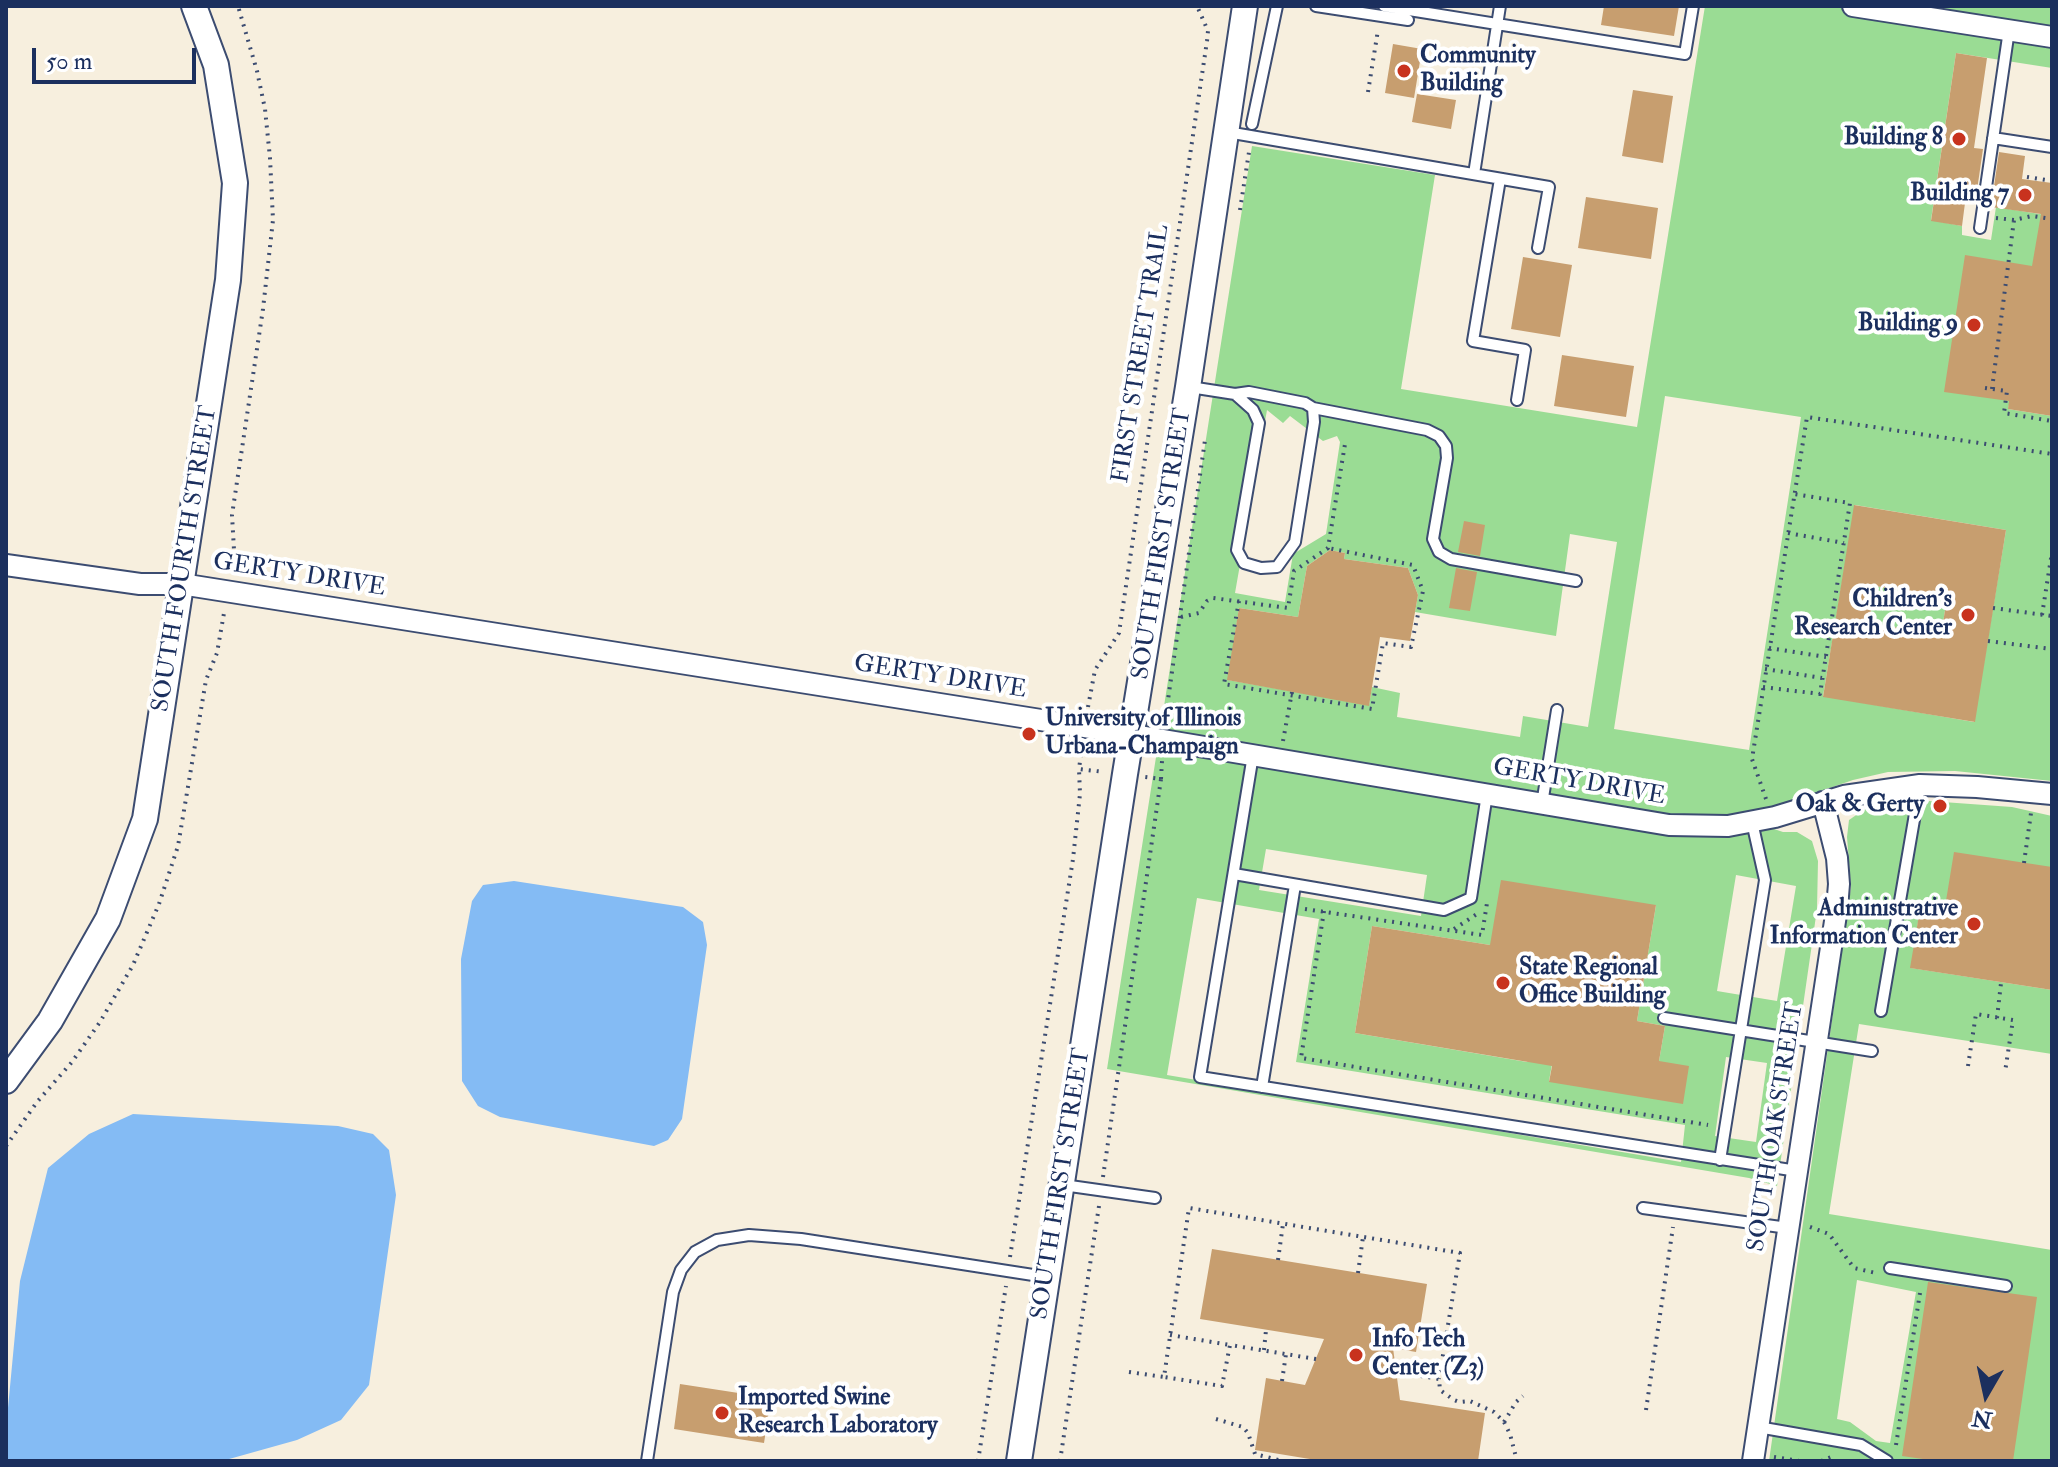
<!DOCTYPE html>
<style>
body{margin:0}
#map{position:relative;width:2058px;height:1467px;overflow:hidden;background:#f7efde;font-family:"IM FELL Double Pica",serif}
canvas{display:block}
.frame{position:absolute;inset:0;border:8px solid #1b2f5e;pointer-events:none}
.north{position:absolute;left:1946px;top:1355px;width:80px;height:80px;-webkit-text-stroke:6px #fff;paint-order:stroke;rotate:189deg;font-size:22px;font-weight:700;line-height:32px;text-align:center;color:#1b2f5e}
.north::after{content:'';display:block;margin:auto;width:28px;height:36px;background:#1b2f5e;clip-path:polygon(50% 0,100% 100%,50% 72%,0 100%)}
.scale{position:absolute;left:32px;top:48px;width:164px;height:36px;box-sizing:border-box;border:4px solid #1b2f5e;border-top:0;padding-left:10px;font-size:24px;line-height:28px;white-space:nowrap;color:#1b2f5e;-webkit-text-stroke:6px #fff;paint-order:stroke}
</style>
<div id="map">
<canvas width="2058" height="1467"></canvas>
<div class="frame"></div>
<div class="north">N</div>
<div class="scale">50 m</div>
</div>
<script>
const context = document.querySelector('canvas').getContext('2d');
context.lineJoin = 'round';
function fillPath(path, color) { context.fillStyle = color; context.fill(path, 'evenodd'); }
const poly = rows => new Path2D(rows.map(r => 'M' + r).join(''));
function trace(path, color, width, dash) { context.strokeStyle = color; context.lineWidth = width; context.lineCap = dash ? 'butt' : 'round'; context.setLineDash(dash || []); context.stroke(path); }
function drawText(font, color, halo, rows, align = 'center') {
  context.font = font + ' "IM FELL Double Pica",serif'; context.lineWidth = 8; context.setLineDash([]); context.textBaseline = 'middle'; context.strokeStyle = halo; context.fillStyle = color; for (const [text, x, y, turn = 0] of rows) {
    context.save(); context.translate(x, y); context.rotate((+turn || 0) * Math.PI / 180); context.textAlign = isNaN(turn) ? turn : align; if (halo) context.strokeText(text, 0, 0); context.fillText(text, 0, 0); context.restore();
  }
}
const green = poly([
 [1705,6,2052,6,2052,68,1956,53,1931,220,1962,226,1962,235,1991,240,1996,207,2052,216,2008,409,2052,416,2052,781,1955,771,1888,772,1853,780,1771,808,1753,822,1783,832,1797,832,1812,841,1818,861,1817,909,1777,1186,1749,1178,1107,1069,1252,146,1435,175,1401,389,1637,427],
 [1665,396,1801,417,1749,750,1614,729],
 [1267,410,1283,423,1290,416,1323,441,1337,436,1340,442,1326,534,1293,554,1285,602,1235,593],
 [1855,505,2006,530,1974,722,1823,696],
 [1570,534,1617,542,1588,727,1523,716,1520,737,1397,717,1400,693,1372,687,1369,705,1228,680,1239,608,1298,617,1307,566,1330,550,1345,553,1344,559,1408,568,1418,595,1415,612,1556,636],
 [1266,849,1427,875,1421,916,1259,890],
 [1736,875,1796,886,1777,1001,1717,991],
 [1197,898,1319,919,1296,1062,1685,1125,1681,1162,1167,1075],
 [1656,905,1637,1021,1665,1026,1659,1061,1549,1081,1555,1047,1527,1062,1355,1033,1372,926,1490,945],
 [1726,1057,1767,1063,1756,1142,1715,1136],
 [1875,586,1947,598,1941,635,1869,623],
 [1929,801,2012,807,2052,816,2052,867,1998,921,1920,909,1911,968,2052,990,2052,1054,1859,1024,1829,1214,2052,1250,2052,1461,1769,1461,1851,887,1847,837,1849,820,1865,809,1883,805,1883,814,1922,807],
 [1857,1280,1916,1292,1890,1443,1876,1441,1850,1422,1837,1419]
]);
const water = poly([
 [514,881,683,907,703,922,707,945,682,1119,668,1140,654,1146,500,1117,478,1106,462,1081,461,959,472,901,483,885],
 [133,1114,338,1126,373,1134,389,1150,396,1195,369,1385,341,1420,297,1440,222,1461,6,1461,6,1429,20,1281,48,1168,89,1134]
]);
const building = poly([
 [1604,6,1679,6,1674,36,1601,25],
 [1393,44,1422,49,1414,98,1385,93],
 [1956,53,1987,58,1974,148,1983,149,1975,204,1965,203,1962,226,1931,221],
 [1633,90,1673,96,1663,163,1622,156],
 [1417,94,1456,100,1451,129,1412,122],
 [1999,152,2025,156,2022,179,2052,183,2052,416,2008,409,2009,401,1944,392,1965,255,2032,266,2041,214,1991,207],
 [1586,197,1658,208,1651,259,1578,248],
 [1523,257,1572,265,1560,337,1511,329],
 [1562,355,1634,366,1626,417,1554,406],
 [1854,505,2006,530,1975,722,1823,697],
 [1875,586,1947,598,1941,635,1869,623],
 [1464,521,1485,525,1480,556,1458,552],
 [1330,550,1345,553,1344,559,1408,568,1418,595,1410,641,1380,637,1369,706,1227,680,1239,608,1298,617,1307,566],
 [1456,568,1477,572,1470,611,1449,608],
 [1954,852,2052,867,2052,990,1910,968,1920,909,1944,913],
 [1501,880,1656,905,1637,1021,1665,1026,1659,1061,1689,1066,1683,1104,1549,1082,1552,1066,1355,1033,1372,926,1490,945],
 [1212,1249,1427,1284,1416,1352,1393,1348,1400,1400,1485,1413,1478,1461,1322,1461,1255,1450,1266,1378,1305,1385,1324,1339,1200,1319],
 [1928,1282,2037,1297,2013,1461,1937,1461,1902,1456],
 [680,1384,771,1398,764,1443,674,1429]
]);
const path = poly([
 [1368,92,1378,30],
 [2027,177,2052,181],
 [1240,210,1249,152],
 [1996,218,2014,220,2032,216,2052,219],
 [1985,388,2007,391,2004,413,2052,421],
 [1992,389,2014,220],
 [1788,533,1844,543],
 [230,572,234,550,232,515,263,309,273,220,270,158,265,109,257,71,238,6],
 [1239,601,1224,684,1372,709,1383,643,1411,647,1423,591,1413,565,1328,548],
 [1993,608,2052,616],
 [2042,615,2052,552],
 [1181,617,1199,613,1207,601,1213,598,1288,608,1294,571,1328,548,1345,444],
 [1988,641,2052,649],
 [1769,648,1826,657],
 [1765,669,1822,678],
 [1763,687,1820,694,1850,503,1794,494],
 [1088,707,1095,670,1119,633,1207,41,1208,31,1197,6],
 [1165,721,1205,440],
 [1283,741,1292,692],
 [1082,747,1079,769,1104,772],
 [1161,779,1162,761],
 [1766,799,1752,759,1807,417,2052,454],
 [2024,863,2031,813],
 [1305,909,1482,935,1487,903],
 [1324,911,1301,1058,1708,1125],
 [1454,929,1477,914],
 [1644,1003,1656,1005],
 [1997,1018,2001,983],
 [1968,1066,1976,1014,2013,1020,2005,1072],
 [6,1146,37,1102,72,1062,100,1022,133,965,159,904,178,846,206,680,217,653,224,613],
 [1103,1177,1161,779,1145,777],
 [1810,1227,1829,1234,1854,1268,1876,1273],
 [1010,1257,1073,859,1080,794,1079,769],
 [1278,1260,1283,1224],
 [1358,1273,1363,1237],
 [1170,1335,1230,1345],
 [1264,1350,1266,1330],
 [1316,1359,1230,1345,1222,1386,1164,1377,1189,1208,1460,1253,1439,1379],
 [1129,1372,1164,1377],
 [1397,1372,1439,1379,1440,1390,1454,1400,1459,1402,1470,1401,1494,1412,1504,1422,1510,1434,1517,1461],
 [1282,1381,1286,1354],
 [1646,1410,1673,1227],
 [1216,1419,1243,1427,1248,1433,1255,1454,1282,1461],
 [1504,1422,1516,1402,1523,1396],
 [1896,1445,1920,1293],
 [1774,1457,1799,1461],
 [978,1461,1006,1286],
 [1060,1461,1099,1206],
 [1821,1461,1834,1456]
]);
const service = poly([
 [1316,6,1408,20],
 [1384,6,1685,54,1693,6],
 [1252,124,1277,6],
 [1227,132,1549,187,1538,248],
 [1993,138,2052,147],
 [1474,174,1500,6],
 [1500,179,1473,341,1525,350,1517,400],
 [1980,228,2009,30],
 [1190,387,1235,394,1249,392,1305,403,1313,408,1314,422,1295,542,1277,567,1261,568,1244,563,1237,550,1259,423,1253,410,1235,394],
 [1313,408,1427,430,1439,436,1446,446,1447,458,1433,539,1439,552,1451,559,1576,581],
 [1253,755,1200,1077,1797,1171],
 [1542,804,1557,710],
 [1234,874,1444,910,1471,898,1487,794],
 [1881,1011,1920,785],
 [1664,1018,1872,1051],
 [1262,1087,1295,885],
 [1720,1160,1765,880,1752,822],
 [1063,1185,1155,1198],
 [1643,1208,1788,1228],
 [1890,1268,2006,1286],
 [1758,1427,1861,1445,1887,1461],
 [647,1461,673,1292,681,1270,695,1252,717,1240,749,1235,801,1239,1046,1277]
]);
const minor = poly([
 [1853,6,2052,37],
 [6,565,140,584,181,584,1085,727,1669,825,1728,826,1775,817,1844,796,1920,785,1977,787,2052,794],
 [1753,1461,1837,908,1839,884,1837,858,1823,802]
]);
const tertiary = poly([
 [6,1081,50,1021,108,919,145,819,228,280,235,183,216,65,194,6],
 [1019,1461,1125,774,1188,387,1245,6]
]);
const markers = [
 [1404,71,8,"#c8321e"],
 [1959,139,8,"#c8321e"],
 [2025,195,8,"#c8321e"],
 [1974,325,8,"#c8321e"],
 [1968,615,8,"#c8321e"],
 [1029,734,8,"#c8321e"],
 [1940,806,8,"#c8321e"],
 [1974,924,8,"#c8321e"],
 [1503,983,8,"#c8321e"],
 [1356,1355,8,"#c8321e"],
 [722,1413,8,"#c8321e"]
];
const poiNames = [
 ["Community",1420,57,"left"],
 ["Building",1420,85,"left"],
 ["Building 8",1943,139],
 ["Building 7",2009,195],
 ["Building 9",1958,325],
 ["Children's",1952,601],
 ["Research Center",1952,629],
 ["University of Illinois",1045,720,"left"],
 ["Urbana-Champaign",1045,748,"left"],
 ["Oak & Gerty",1924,806],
 ["Administrative",1958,910],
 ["Information Center",1958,938],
 ["State Regional",1519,969,"left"],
 ["Office Building",1519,997,"left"],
 ["Info Tech",1372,1341,"left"],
 ["Center (Z3)",1372,1369,"left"],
 ["Imported Swine",738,1399,"left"],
 ["Research Laboratory",738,1427,"left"]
];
const streetNames = [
 ["FIRST STREET TRAIL",1142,354,-81],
 ["SOUTH FIRST STREET",1163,544,-81],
 ["SOUTH FOURTH STREET",186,559,-81],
 ["GERTY DRIVE",299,576,9],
 ["GERTY DRIVE",940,678,9],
 ["GERTY DRIVE",1579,783,10],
 ["SOUTH OAK STREET",1777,1127,-81],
 ["SOUTH FIRST STREET",1062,1184,-81]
];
fillPath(green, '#9adc94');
fillPath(water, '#84bbf4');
fillPath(building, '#c79e6f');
trace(service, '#3c4c71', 14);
trace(minor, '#3c4c71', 24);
trace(tertiary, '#3c4c71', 28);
trace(path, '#3c4c71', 4, [2, 6]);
trace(service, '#fff', 10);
trace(minor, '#fff', 20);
trace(tertiary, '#fff', 24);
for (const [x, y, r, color] of markers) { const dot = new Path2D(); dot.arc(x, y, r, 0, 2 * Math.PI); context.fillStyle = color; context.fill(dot); trace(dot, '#fff', 3); }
drawText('bold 24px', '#1b2f5e', '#fff', poiNames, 'right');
drawText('24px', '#1b2f5e', '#fff', streetNames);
</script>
